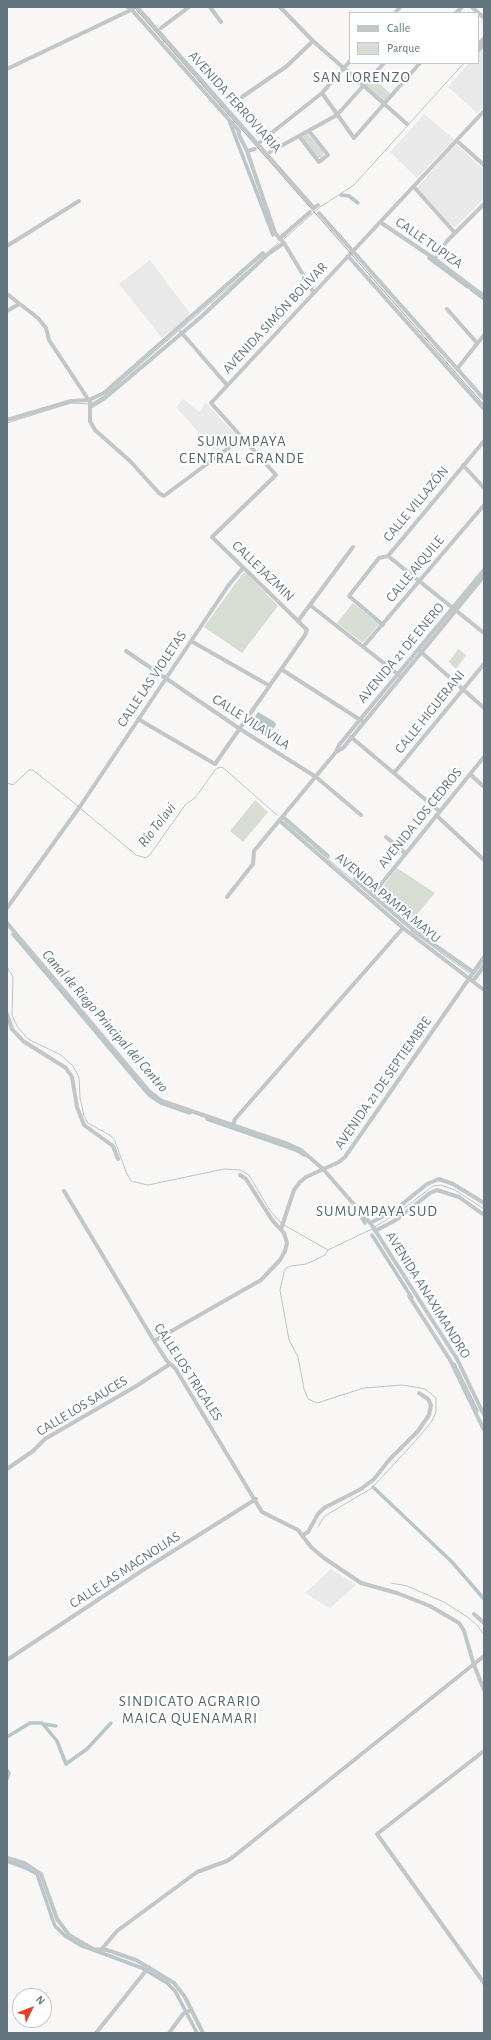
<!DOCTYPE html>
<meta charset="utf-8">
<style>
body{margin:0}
#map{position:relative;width:491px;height:2040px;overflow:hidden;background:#f8f7f5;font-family:"Alegreya Sans",sans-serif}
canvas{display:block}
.frame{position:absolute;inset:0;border:8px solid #637680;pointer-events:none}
.legend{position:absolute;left:349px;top:12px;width:130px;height:52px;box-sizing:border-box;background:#fff;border:1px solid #c1c8cc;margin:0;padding:5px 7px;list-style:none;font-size:12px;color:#637680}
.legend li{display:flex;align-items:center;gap:8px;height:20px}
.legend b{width:20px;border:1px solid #c1c8cc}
.north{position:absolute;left:12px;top:1988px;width:40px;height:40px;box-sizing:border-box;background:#fff;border:1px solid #c1c8cc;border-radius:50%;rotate:47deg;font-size:11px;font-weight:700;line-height:16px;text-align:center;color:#637680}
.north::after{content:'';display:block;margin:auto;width:14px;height:18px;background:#e44329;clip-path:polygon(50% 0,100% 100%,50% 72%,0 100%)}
</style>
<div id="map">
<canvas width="491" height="2040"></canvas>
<div class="frame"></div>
<ul class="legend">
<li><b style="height:5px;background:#c1c6c9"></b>Calle</li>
<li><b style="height:11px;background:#d8ddd4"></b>Parque</li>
</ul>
<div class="north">N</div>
</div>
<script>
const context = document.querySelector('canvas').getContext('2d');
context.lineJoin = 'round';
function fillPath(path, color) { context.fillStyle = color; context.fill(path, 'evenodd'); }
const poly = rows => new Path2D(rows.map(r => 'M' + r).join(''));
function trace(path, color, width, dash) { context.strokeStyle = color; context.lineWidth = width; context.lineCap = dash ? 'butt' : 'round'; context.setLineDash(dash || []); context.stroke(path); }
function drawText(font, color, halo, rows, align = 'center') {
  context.font = font + ' "Alegreya Sans",sans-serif'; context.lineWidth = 4; context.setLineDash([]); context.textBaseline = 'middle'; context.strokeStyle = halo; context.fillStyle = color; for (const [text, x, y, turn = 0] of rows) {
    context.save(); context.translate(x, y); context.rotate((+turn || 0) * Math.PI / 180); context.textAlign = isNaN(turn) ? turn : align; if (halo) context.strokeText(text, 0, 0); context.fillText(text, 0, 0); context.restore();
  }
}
const built = poly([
 [484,47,484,106,477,113,448,87,469,63,478,63,478,53],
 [424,114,454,139,417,178,390,152],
 [454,145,457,145,484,170,484,198,455,227,452,226,417,188],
 [150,260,191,315,162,338,119,284],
 [183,399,199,412,206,403,237,436,216,452,176,407],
 [331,1569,356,1585,330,1608,305,1593]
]);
const green = poly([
 [373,78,391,94,383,103,365,87],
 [307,133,324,153,322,158,318,158,302,137],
 [243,573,246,573,278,606,242,653,204,627],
 [353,603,379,624,363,643,337,623],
 [458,649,466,655,456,669,449,662],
 [255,800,268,812,243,842,230,831],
 [397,868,435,893,409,924,379,898,377,894]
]);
const water = poly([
 [258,712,275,722,276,725,267,737,249,725]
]);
const stream = poly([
 [284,239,320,207,354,185,464,63],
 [269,251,278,243],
 [92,403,104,396,246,272],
 [7,423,71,403,89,404],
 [7,783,13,785,29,770,33,770,78,806],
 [80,808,136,855,146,858,149,856,186,804,195,798,215,770,218,768,222,767,228,772,277,815],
 [285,822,406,926],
 [411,931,469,973],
 [7,967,13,977,12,1015,17,1026,28,1039,61,1055,73,1066,79,1077,80,1098,84,1116,88,1123,111,1136,115,1141,126,1172,131,1181,148,1185,224,1169,240,1170,249,1175,269,1209,281,1223],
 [474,974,484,962],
 [284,1225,328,1250],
 [375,1227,402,1210,433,1186,441,1185,455,1190,484,1209],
 [318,1527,324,1517,328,1514,372,1488,419,1437,432,1421,436,1412,436,1398,425,1389,415,1387,402,1385,364,1388,317,1403,308,1399,304,1389,298,1357,289,1340,280,1290,284,1272,286,1268,291,1266,306,1264,315,1260,325,1255,328,1250,372,1229],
 [391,1583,407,1586,444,1602,466,1616,477,1625,484,1635]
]);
const canal = poly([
 [127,7,129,8],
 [230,123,273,235],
 [341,195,349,196,358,203],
 [429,258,468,287],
 [471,289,484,299],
 [13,934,149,1095,161,1103,190,1113],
 [207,1119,296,1150,304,1155],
 [356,1209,365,1223],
 [372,1235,412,1298],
 [454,1364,477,1411],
 [373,1487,452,1562,484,1599],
 [43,1724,56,1726],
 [7,1737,30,1723,42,1723,57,1741,66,1764,87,1749,111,1723],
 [7,1770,9,1773,7,1779],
 [7,1861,26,1868,37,1874,52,1918,55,1926,65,1936,80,1945,142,1968,167,1983,175,1991,197,2033]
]);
const minor = poly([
 [137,7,314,208,318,205],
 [210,7,221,22],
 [280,7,313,41,407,124],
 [472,7,484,18],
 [132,10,239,131,239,135,247,151,275,233,284,243,314,293],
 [395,13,400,7],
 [456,13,462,7],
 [161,28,189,7],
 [478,45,484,38],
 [478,51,484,44],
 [7,69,133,9],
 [322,93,354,138,420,63],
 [242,97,287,66,313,41],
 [299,136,319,162,328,155,309,131],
 [457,141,484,165],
 [260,142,322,93,350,61],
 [247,151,255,149],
 [270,152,337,115,384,63],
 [414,187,455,233],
 [319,213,484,399],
 [380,222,435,259,484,296],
 [279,239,310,212],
 [7,246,79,201],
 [348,256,484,409],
 [435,259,447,241,484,204],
 [7,294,38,318,46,328,49,340,90,402,90,421,95,430,130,461,159,493,164,496,243,437],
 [447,309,477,343],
 [7,311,19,304],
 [181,332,227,385],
 [457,369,484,335],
 [92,406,105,398,201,317,268,254,284,243],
 [7,420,71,401,89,400,104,393,263,253],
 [463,465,484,488],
 [388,556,484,633],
 [310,605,399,675],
 [298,621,353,547],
 [383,625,349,596,379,558,388,556,484,441],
 [191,641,270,686],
 [363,647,484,505],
 [126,651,240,729,316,777,361,815],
 [420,651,484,708],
 [281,669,362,721],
 [138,719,215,764,305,635,307,630,298,621,212,537,276,475,211,403,484,111],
 [351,737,439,811],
 [336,752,339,745,484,570],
 [394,773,484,664],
 [470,774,484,787],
 [436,815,484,860],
 [283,817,328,856],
 [280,821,403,928,484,990],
 [386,837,405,853],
 [355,879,412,929,473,972],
 [373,894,484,757],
 [227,897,253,864,254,851,336,752,343,748,484,576],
 [7,908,81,805,228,586,243,568],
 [7,923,149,1091,162,1101,288,1144,301,1150,323,1169,371,1224,457,1359,484,1415],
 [473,981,484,966],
 [7,1014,12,1029,23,1041,66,1068,72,1077,77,1107,84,1125,113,1146,118,1159],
 [233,1125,235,1119,403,928],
 [64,1191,154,1341,167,1361,175,1368,262,1512,298,1530,311,1547,324,1558,361,1583,397,1593,430,1606,459,1623,464,1631,474,1665,484,1690],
 [370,1223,395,1210,427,1184,439,1179,453,1184,484,1203],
 [281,1229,294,1190,300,1182,306,1177,339,1162,345,1157,484,957],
 [375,1231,396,1220,430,1193,437,1190,459,1197,484,1215],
 [409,1296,450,1360,484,1430],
 [154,1341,261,1280,280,1260,285,1251,287,1243,284,1233,272,1220,246,1179,240,1175],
 [7,1469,33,1451,45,1439,138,1385,170,1364],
 [303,1535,308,1532,318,1514,324,1508,361,1489,374,1479,390,1459,418,1431,429,1415,431,1405,428,1399,419,1393],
 [474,1614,484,1623],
 [7,1660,143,1570,256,1499],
 [484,1751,377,1834,484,1983],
 [7,1858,24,1863,41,1874,57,1919,69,1935,93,1949,107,1950,136,1960,174,1983,185,1997,203,2033],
 [101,1950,117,1931,197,1872,227,1861,233,1857,484,1656],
 [96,2033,149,1967],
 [169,2033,183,2014,191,2010]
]);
const tram = poly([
 [134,7,484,405]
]);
const streetNames = [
 ["AVENIDA FERROVIARIA",235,102,48],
 ["CALLE TUPIZA",429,243,35],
 ["AVENIDA SIMÓN BOLÍVAR",275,318,-47],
 ["CALLE VILLAZÓN",416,504,-50],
 ["CALLE AIQUILE",415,569,-50],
 ["CALLE JAZMIN",263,571,44],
 ["AVENIDA 21 DE ENERO",401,653,-50],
 ["CALLE LAS VIOLETAS",152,679,-56],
 ["CALLE HIGUERANI",430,712,-51],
 ["CALLE VILA VILA",251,722,33],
 ["AVENIDA LOS CEDROS",420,818,-51],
 ["AVENIDA PAMPA MAYU",388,898,40],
 ["AVENIDA 21 DE SEPTIEMBRE",383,1083,-55],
 ["AVENIDA ANAXIMANDRO",428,1295,58],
 ["CALLE LOS TRIGALES",188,1372,57],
 ["CALLE LOS SAUCES",82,1406,-31],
 ["CALLE LAS MAGNOLIAS",125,1570,-33]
];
const neighbourhoodNames = [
 ["SAN LORENZO",362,77],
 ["SUMUMPAYA",242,441],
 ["CENTRAL GRANDE",242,458],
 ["SUMUMPAYA SUD",377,1211],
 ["SINDICATO AGRARIO",190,1701],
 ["MAICA QUENAMARI",190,1718]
];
const waterNames = [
 ["Río Tolavi",157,825,-52],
 ["Canal de Riego Principal del Centro",105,1021,49]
];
fillPath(built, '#e8e9e8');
fillPath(green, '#d8ddd4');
fillPath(water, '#b8c6c9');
trace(stream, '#b8c6c9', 1);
trace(canal, '#b8c6c9', 3.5);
trace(minor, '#c1c6c9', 4);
trace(tram, '#a0a8ad', 1);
drawText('14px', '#637680', '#fff', streetNames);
context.letterSpacing = '1px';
drawText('15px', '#55636b', '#fff', neighbourhoodNames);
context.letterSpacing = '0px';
drawText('italic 15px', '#5e767b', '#fff', waterNames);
</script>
